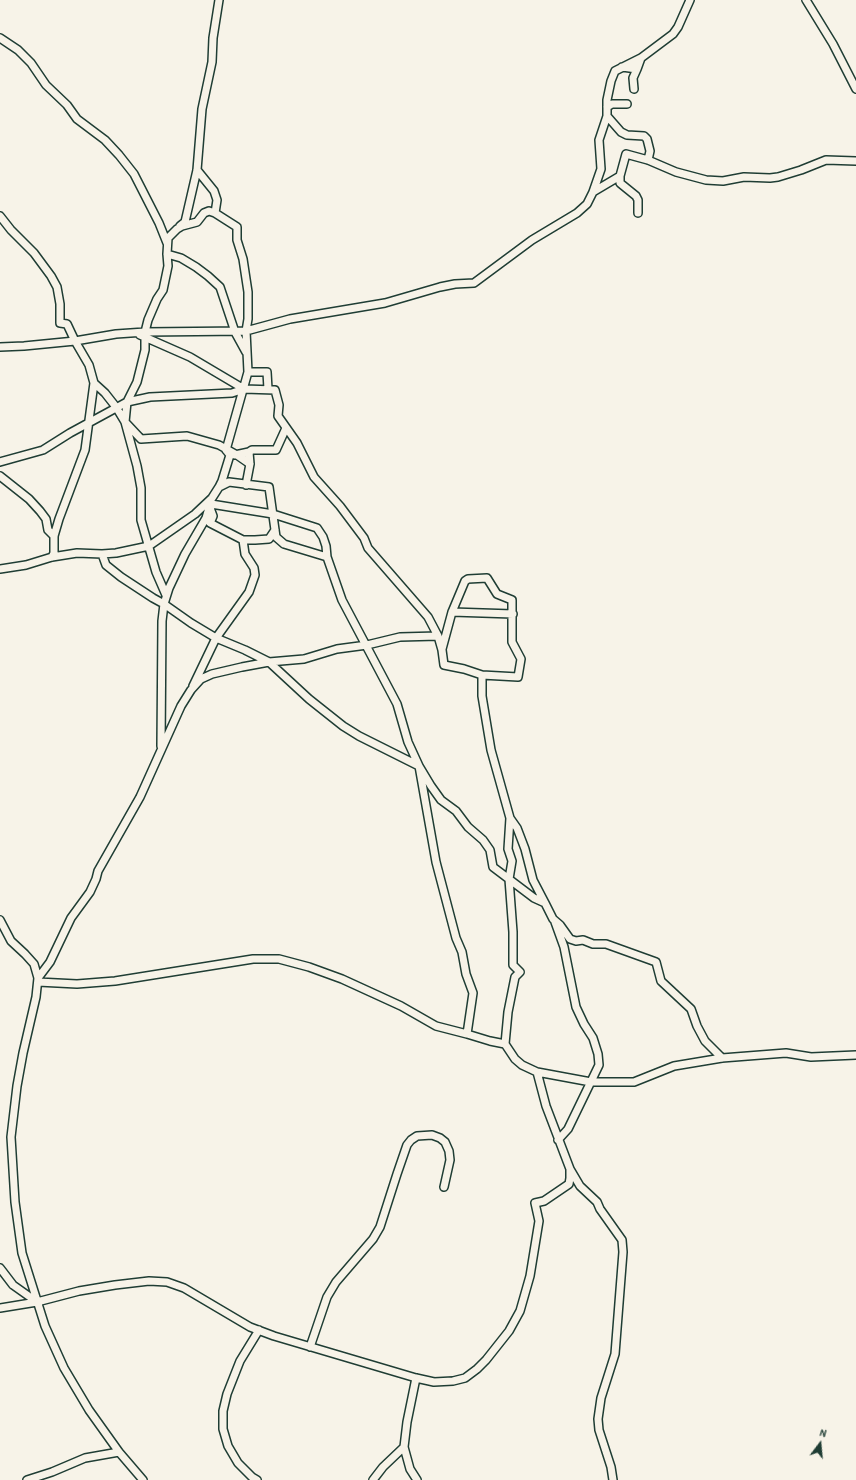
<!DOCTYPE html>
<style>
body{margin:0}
#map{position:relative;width:856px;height:1480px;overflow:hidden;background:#f7f3e8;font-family:"Patrick Hand",sans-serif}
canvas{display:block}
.north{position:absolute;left:800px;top:1424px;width:40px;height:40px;-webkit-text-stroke:3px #f7f3e8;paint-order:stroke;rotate:16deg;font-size:11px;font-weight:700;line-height:16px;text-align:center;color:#1f3d34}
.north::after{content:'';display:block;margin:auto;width:14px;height:18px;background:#1f3d34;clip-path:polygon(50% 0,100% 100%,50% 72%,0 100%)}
</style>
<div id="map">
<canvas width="856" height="1480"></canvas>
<div class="north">N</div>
</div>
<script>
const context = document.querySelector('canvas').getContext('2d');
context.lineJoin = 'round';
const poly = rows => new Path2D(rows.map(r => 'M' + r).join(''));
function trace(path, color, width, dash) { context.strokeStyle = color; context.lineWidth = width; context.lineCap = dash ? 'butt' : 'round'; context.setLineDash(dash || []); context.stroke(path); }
const minor = poly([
 [806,0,833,44,856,89],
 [0,38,18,50,31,63,46,85,67,105,77,119,105,140,119,155,134,174,159,223,167,243],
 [622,67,637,69,641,58],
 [634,89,633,78,637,69],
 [607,107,612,104,627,104],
 [648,160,650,151,647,139,644,136,627,135,621,132,607,116,607,100,611,81,615,71,641,58,673,34,678,27,690,0],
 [197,170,214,191,217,200,215,213],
 [620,176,620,183,636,196,638,200,638,213],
 [593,192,601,169,599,140,607,116],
 [0,216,11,230,34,253,51,276,57,287,60,304,60,323,67,324,75,341,89,365,94,383,105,393,116,407,125,422,141,439,187,436,219,445,237,455,250,464],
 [180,226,185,222,197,170,202,109,212,62,213,38,219,0],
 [167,254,181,258,196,267,208,276,220,287,235,332,246,352],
 [140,335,190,357,244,389],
 [0,347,24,346,75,341,116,334,145,332,148,320,157,299,163,290,168,266,167,254,168,238,177,229,182,226,197,222,204,213,209,211,215,213,237,227,237,240,243,259,248,292,248,319,246,331,248,372,226,450],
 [248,372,267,372,268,389],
 [235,455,249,452,252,450,276,450,286,428],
 [0,462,43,450,70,433,127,402,150,397,232,393,244,389,275,390,279,405,278,416,297,443,314,477,340,506,364,538,368,548,428,617,438,636],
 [0,476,29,499,40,511,46,519,48,530,54,536],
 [246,485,250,464,249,452],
 [219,487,222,481,230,455,226,450],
 [211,504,273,514,317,528,323,537,326,546,327,557,342,600,397,704,408,742,419,766,436,862,456,938,462,952,466,974,473,993,467,1034],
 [243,540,255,540,269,539,275,530],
 [102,554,106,565,121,577,153,598,164,604,191,623,216,638,245,650,269,662,309,699,343,726,359,736,419,766,431,786,441,800,456,811,468,827,483,840,490,850,493,867,534,898,545,903,553,919,560,925,570,939,576,941,583,940,593,944,606,944,656,962,661,981,691,1009,697,1026,705,1041,722,1058],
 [52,557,54,553,54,536,59,519,85,450,94,383],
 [0,569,26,565,52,557,77,553,102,554,116,553,149,546,195,514,212,498,219,487,229,482,269,487,276,537,284,544,327,557],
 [166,595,156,572,141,520,141,488,137,466,125,422,127,402,137,382,145,350,145,332,246,331,290,319,385,303,440,287,455,284,474,283,532,240,577,213,587,204,593,192,620,176,626,154,648,160,676,172,706,180,723,181,744,177,770,178,778,177,801,170,826,160,856,161],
 [452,612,513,614],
 [442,649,452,612,465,581,468,579,487,578,497,594,512,600,512,642,521,659,518,677,482,675],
 [193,686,216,638,249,592,255,575,254,568,245,554,243,540,210,523,213,516,210,508],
 [161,746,162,621,164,604,169,588,185,554,206,518,211,501],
 [0,920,11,941,25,954,34,964,38,978,36,997,23,1053,17,1086,11,1137,15,1202,22,1253,45,1326,64,1368,89,1410,119,1452,143,1480],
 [555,922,564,947,576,1007,584,1024,593,1038,598,1054,599,1065,568,1129,558,1140],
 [38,978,50,962,71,918,90,892,96,879,98,871,140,797,181,706,191,690,201,679,212,674,242,667,269,662,304,659,337,649,367,645,400,637,438,636,442,650,444,665,464,669,482,675,482,696,491,750,510,818,517,828,525,849,533,880,545,903],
 [38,982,77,984,115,981,253,959,279,959,309,967,342,979,401,1006,436,1026,467,1034,490,1041,505,1044,515,1059,522,1065,537,1072,546,1106,570,1169,580,1186,597,1202,600,1209,622,1240,623,1252,615,1354,601,1398,598,1419,599,1430,611,1467,613,1480],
 [505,1044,508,1012,515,977,520,972,513,965,513,932,509,879,512,861,508,849,510,818],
 [537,1072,591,1082,634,1082,674,1066,722,1058,786,1053,811,1057,856,1055],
 [0,1268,13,1285,37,1302],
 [0,1308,37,1302,79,1291,115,1285,149,1281,167,1282,184,1288,250,1327,274,1336,416,1378,434,1382,453,1381,465,1378,477,1369,486,1360,509,1331,520,1311,530,1276,539,1221,535,1203,544,1201,569,1184,570,1178,570,1170],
 [310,1347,327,1297,336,1282,373,1239,380,1227,397,1174,407,1145,411,1140,417,1136,432,1135,440,1138,445,1142,449,1151,450,1160,444,1187],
 [416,1378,407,1422,404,1447,410,1469,417,1480],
 [27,1480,52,1472,85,1458,119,1452],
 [257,1480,252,1477,238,1463,228,1446,223,1429,223,1411,227,1394,240,1361,259,1330],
 [373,1480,383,1467,404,1447]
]);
trace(minor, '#1f3d34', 10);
trace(minor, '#f7f3e8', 7);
</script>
